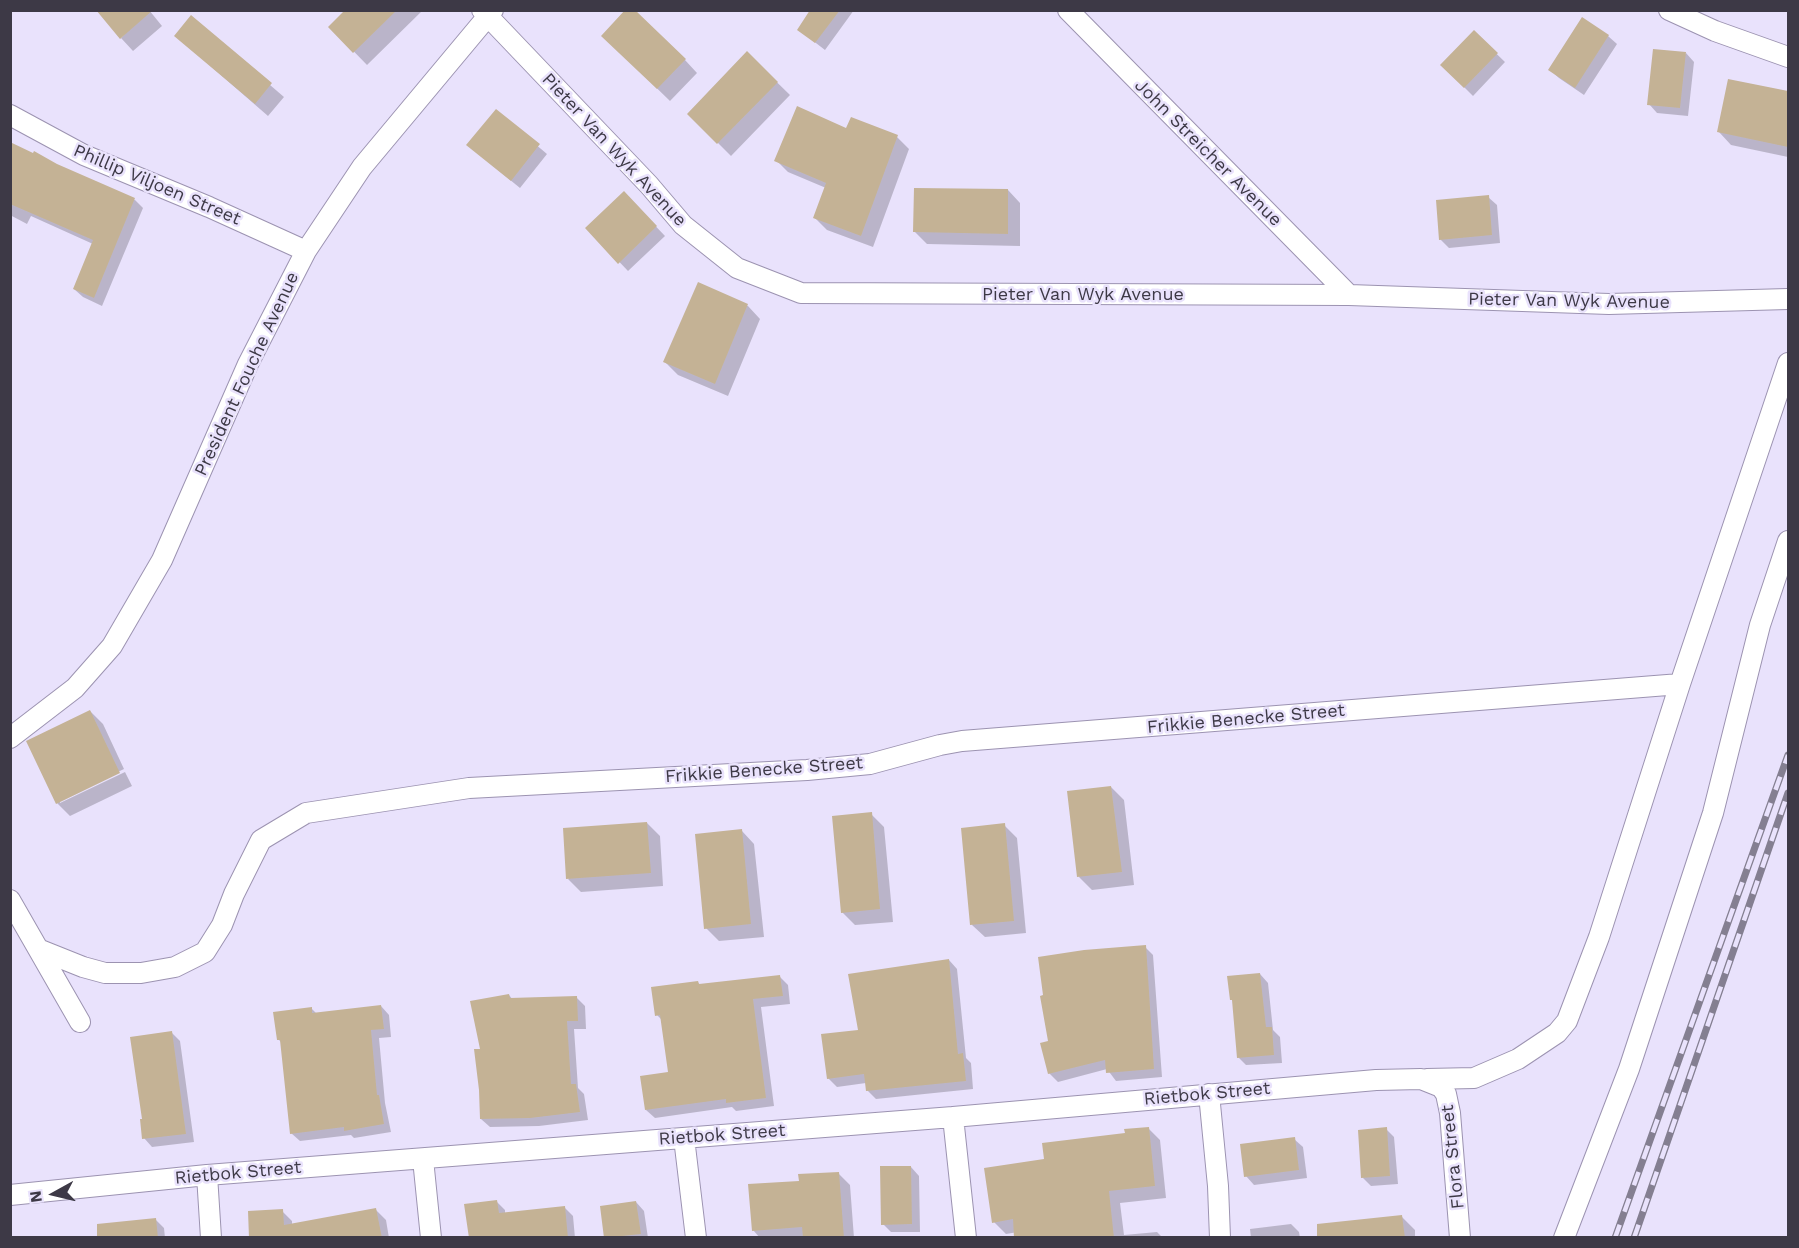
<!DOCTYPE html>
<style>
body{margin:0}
#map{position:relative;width:1799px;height:1248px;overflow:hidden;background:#e9e2fc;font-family:"Work Sans",sans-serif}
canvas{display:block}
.frame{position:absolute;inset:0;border:12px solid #3d3946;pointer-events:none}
.north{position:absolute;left:24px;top:1164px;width:60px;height:60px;-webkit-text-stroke:4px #e9e2fc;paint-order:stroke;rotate:262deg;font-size:16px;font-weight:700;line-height:24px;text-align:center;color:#3d3946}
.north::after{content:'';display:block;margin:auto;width:21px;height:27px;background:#3d3946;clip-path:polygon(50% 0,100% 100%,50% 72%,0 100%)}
</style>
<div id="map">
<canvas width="1799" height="1248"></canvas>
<div class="frame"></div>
<div class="north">N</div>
</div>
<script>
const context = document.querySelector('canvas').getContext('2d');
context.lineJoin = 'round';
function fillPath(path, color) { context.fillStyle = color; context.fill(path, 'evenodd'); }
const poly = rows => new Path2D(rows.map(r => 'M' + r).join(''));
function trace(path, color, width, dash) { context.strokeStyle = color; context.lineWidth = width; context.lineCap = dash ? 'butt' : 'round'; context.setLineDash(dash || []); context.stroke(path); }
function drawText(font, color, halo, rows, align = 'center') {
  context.font = font + ' "Work Sans",sans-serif'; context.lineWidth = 5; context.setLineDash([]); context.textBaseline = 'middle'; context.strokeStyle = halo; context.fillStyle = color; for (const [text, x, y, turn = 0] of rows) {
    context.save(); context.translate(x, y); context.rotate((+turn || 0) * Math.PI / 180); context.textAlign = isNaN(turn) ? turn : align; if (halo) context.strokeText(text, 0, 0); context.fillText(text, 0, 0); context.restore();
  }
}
const shadow = poly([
 [149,10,162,26,133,51,121,38],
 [347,10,423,10,367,65,330,27],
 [812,10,854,10,825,50,799,30],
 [191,17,284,97,268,116,176,36],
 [1474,32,1505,62,1473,96,1442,65],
 [603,36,685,60,697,73,670,101],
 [1608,36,1617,44,1584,95,1559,78,1550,70],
 [747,53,790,95,731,156,689,114],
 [1686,53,1694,62,1688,116,1657,113,1649,104],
 [1729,80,1788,93,1788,157,1731,145,1719,132],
 [496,111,547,154,520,188,477,153],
 [847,130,897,137,909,149,873,247,827,230,815,218,826,188,788,172,776,160],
 [10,147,135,200,143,208,102,306,83,297,74,289,93,244,31,216,27,224,10,215],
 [1008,190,1020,203,1020,246,927,244,914,231],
 [624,193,665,236,628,271,587,228],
 [1488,197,1497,205,1500,243,1449,248,1440,239],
 [698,284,748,306,760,319,728,396,678,375,665,362],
 [90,711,103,724,124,769,60,800,60,803,125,772,132,786,70,816,57,803],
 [1111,787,1124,800,1134,885,1092,890,1079,877],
 [871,814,884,827,893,922,855,925,842,912],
 [647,823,660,836,663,886,581,892,568,879],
 [1004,825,1017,838,1026,933,985,937,972,925],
 [742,831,754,844,764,937,719,941,706,928],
 [1145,947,1153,955,1162,1077,1116,1081,1107,1069,1058,1082,1049,1073,1049,1043],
 [949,960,957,969,966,1058,971,1063,973,1089,876,1099,867,1090,866,1083,837,1087,828,1078,860,1031],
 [1260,974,1268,983,1273,1030,1280,1037,1282,1063,1246,1065,1238,1057,1234,1002,1232,1000],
 [780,977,788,985,790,1004,761,1007,774,1106,736,1111,732,1107,655,1118,646,1110,670,1073,663,1021,657,1015,698,983,701,985],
 [509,995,513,1000,576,997,585,1006,586,1029,574,1029,578,1088,584,1094,588,1120,539,1126,490,1127,481,1119,481,1050],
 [381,1006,389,1015,391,1037,379,1038,385,1103,391,1132,354,1138,351,1135,300,1141,291,1133,282,1043,279,1040,311,1008,317,1014],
 [172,1033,180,1041,194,1142,152,1147,144,1138,143,1120],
 [1148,1128,1160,1140,1166,1198,1120,1203,1124,1235,1157,1232,1163,1238,1055,1238,1054,1226,1006,1234,994,1222,1046,1160],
 [1386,1129,1394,1137,1398,1184,1371,1186,1363,1178],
 [1294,1139,1303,1147,1307,1178,1254,1185,1246,1176],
 [911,1167,919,1176,920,1232,891,1232,883,1224],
 [838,1173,850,1185,854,1238,760,1238,753,1230,800,1182],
 [496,1201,505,1210,505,1214,565,1208,573,1216,575,1238,470,1238],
 [636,1202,644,1211,648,1238,606,1238],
 [376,1210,386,1220,389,1238,251,1238,282,1211,292,1221,292,1225],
 [1402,1217,1415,1230,1415,1238,1344,1238],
 [155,1219,164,1228,165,1238,129,1238],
 [1291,1224,1299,1232,1300,1238,1251,1238,1250,1229]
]);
const building = poly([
 [96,10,153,10,120,39],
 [345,10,397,10,353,53,328,27],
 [625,10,635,10,686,59,657,89,601,36],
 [810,10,840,10,815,43,797,30],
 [191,15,272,83,255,104,174,36],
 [1582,17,1609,35,1575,88,1548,70],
 [1474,30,1498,53,1464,88,1440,65],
 [1653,49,1686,52,1680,108,1647,105],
 [747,51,778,82,717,144,687,114],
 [1728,79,1788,91,1788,147,1717,132],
 [797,106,846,128,851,117,898,135,861,236,813,218,826,183,774,161],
 [496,109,540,144,511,181,466,145],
 [10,142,33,153,34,151,57,164,135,198,94,298,73,289,93,240,10,204],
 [914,188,1008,189,1008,234,913,232],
 [624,191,657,226,618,264,585,228],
 [1489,195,1492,235,1439,240,1436,200],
 [698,282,748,304,715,384,663,362],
 [90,710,120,773,56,804,26,741],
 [1111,786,1122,872,1077,877,1067,791],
 [872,812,880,909,841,913,832,816],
 [647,822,651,873,566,879,563,828],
 [1005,823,1014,921,970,925,961,828],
 [742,829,751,924,704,929,695,834],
 [1146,945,1154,1069,1106,1073,1105,1060,1048,1074,1040,1043,1048,1041,1040,996,1043,995,1038,957,1084,950],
 [949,959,958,1054,963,1053,966,1081,866,1091,864,1074,827,1079,821,1034,858,1030,848,974],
 [1260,973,1266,1027,1272,1027,1274,1055,1237,1058,1232,1000,1230,1000,1227,976],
 [780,975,783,996,753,999,766,1098,726,1103,726,1099,645,1110,640,1076,668,1072,660,1015,655,1016,651,987,698,981,699,984],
 [509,994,510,998,577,996,578,1021,567,1021,571,1084,576,1084,580,1112,530,1118,480,1119,479,1090,474,1049,480,1049,470,1001],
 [381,1005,384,1029,371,1030,377,1095,379,1095,384,1124,344,1131,344,1127,290,1134,280,1040,277,1040,273,1012,312,1007,312,1013],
 [172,1031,186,1134,142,1139,140,1119,142,1119,130,1037],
 [1149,1127,1155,1186,1109,1191,1114,1238,1014,1238,1013,1219,992,1223,984,1168,1044,1159,1042,1143,1125,1133,1124,1129],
 [1387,1127,1390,1176,1361,1178,1358,1130],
 [1295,1137,1299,1170,1244,1177,1240,1144],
 [880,1166,911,1166,912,1224,881,1225],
 [839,1172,844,1238,803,1238,802,1227,752,1231,748,1184,799,1181,798,1174],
 [497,1200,499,1213,565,1206,568,1238,469,1238,464,1204],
 [636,1201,641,1234,604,1238,600,1206],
 [376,1208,382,1238,249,1238,248,1211,283,1209,284,1225],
 [1402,1215,1405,1238,1317,1238,1317,1224],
 [156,1218,158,1238,97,1238,97,1224]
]);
const minor = poly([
 [482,10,649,185,683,225,737,268,801,293,1349,295,1609,304,1788,299],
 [1068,10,1349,295],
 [1669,10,1715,31,1788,57],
 [10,115,84,155,209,207,306,251],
 [10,738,75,688,112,646,162,560,248,364,306,251,362,167,493,10],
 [10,900,80,1022],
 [38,949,83,967,105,973,141,973,175,967,205,952,222,925,234,894,261,840,306,813,469,788,807,770,870,764,940,745,962,741,1680,684],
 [1427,1079,1474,1078,1518,1059,1557,1033,1567,1021,1599,937,1680,684,1788,363],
 [1209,1094,1218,1186,1220,1238],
 [953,1117,966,1238],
 [684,1138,696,1238],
 [423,1159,431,1238],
 [207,1175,211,1238],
 [10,1195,207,1175,953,1117,1376,1080,1421,1079,1441,1087,1446,1094,1450,1113,1460,1238],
 [1564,1238,1629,1069,1713,813,1760,625,1788,541]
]);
const rail = poly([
 [1615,1238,1788,755],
 [1634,1238,1788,793]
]);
const streetNames = [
 ["Pieter Van Wyk Avenue",614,150,47],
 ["John Streicher Avenue",1208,153,45],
 ["Phillip Viljoen Street",157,185,23],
 ["Pieter Van Wyk Avenue",1083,295],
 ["Pieter Van Wyk Avenue",1569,301,1],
 ["President Fouche Avenue",247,374,-65],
 ["Frikkie Benecke Street",1246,719,-5],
 ["Frikkie Benecke Street",764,770,-4],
 ["Rietbok Street",1207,1094,-5],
 ["Rietbok Street",722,1135,-4],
 ["Flora Street",1453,1157,-96],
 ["Rietbok Street",238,1173,-5]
];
fillPath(shadow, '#0003');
fillPath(building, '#c4b295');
trace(minor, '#9c93b1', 22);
trace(minor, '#fff', 20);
trace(rail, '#847f91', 7);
trace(rail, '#e9e2fc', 4.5, [14]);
drawText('18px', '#3d3946', '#e9e2fc', streetNames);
</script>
